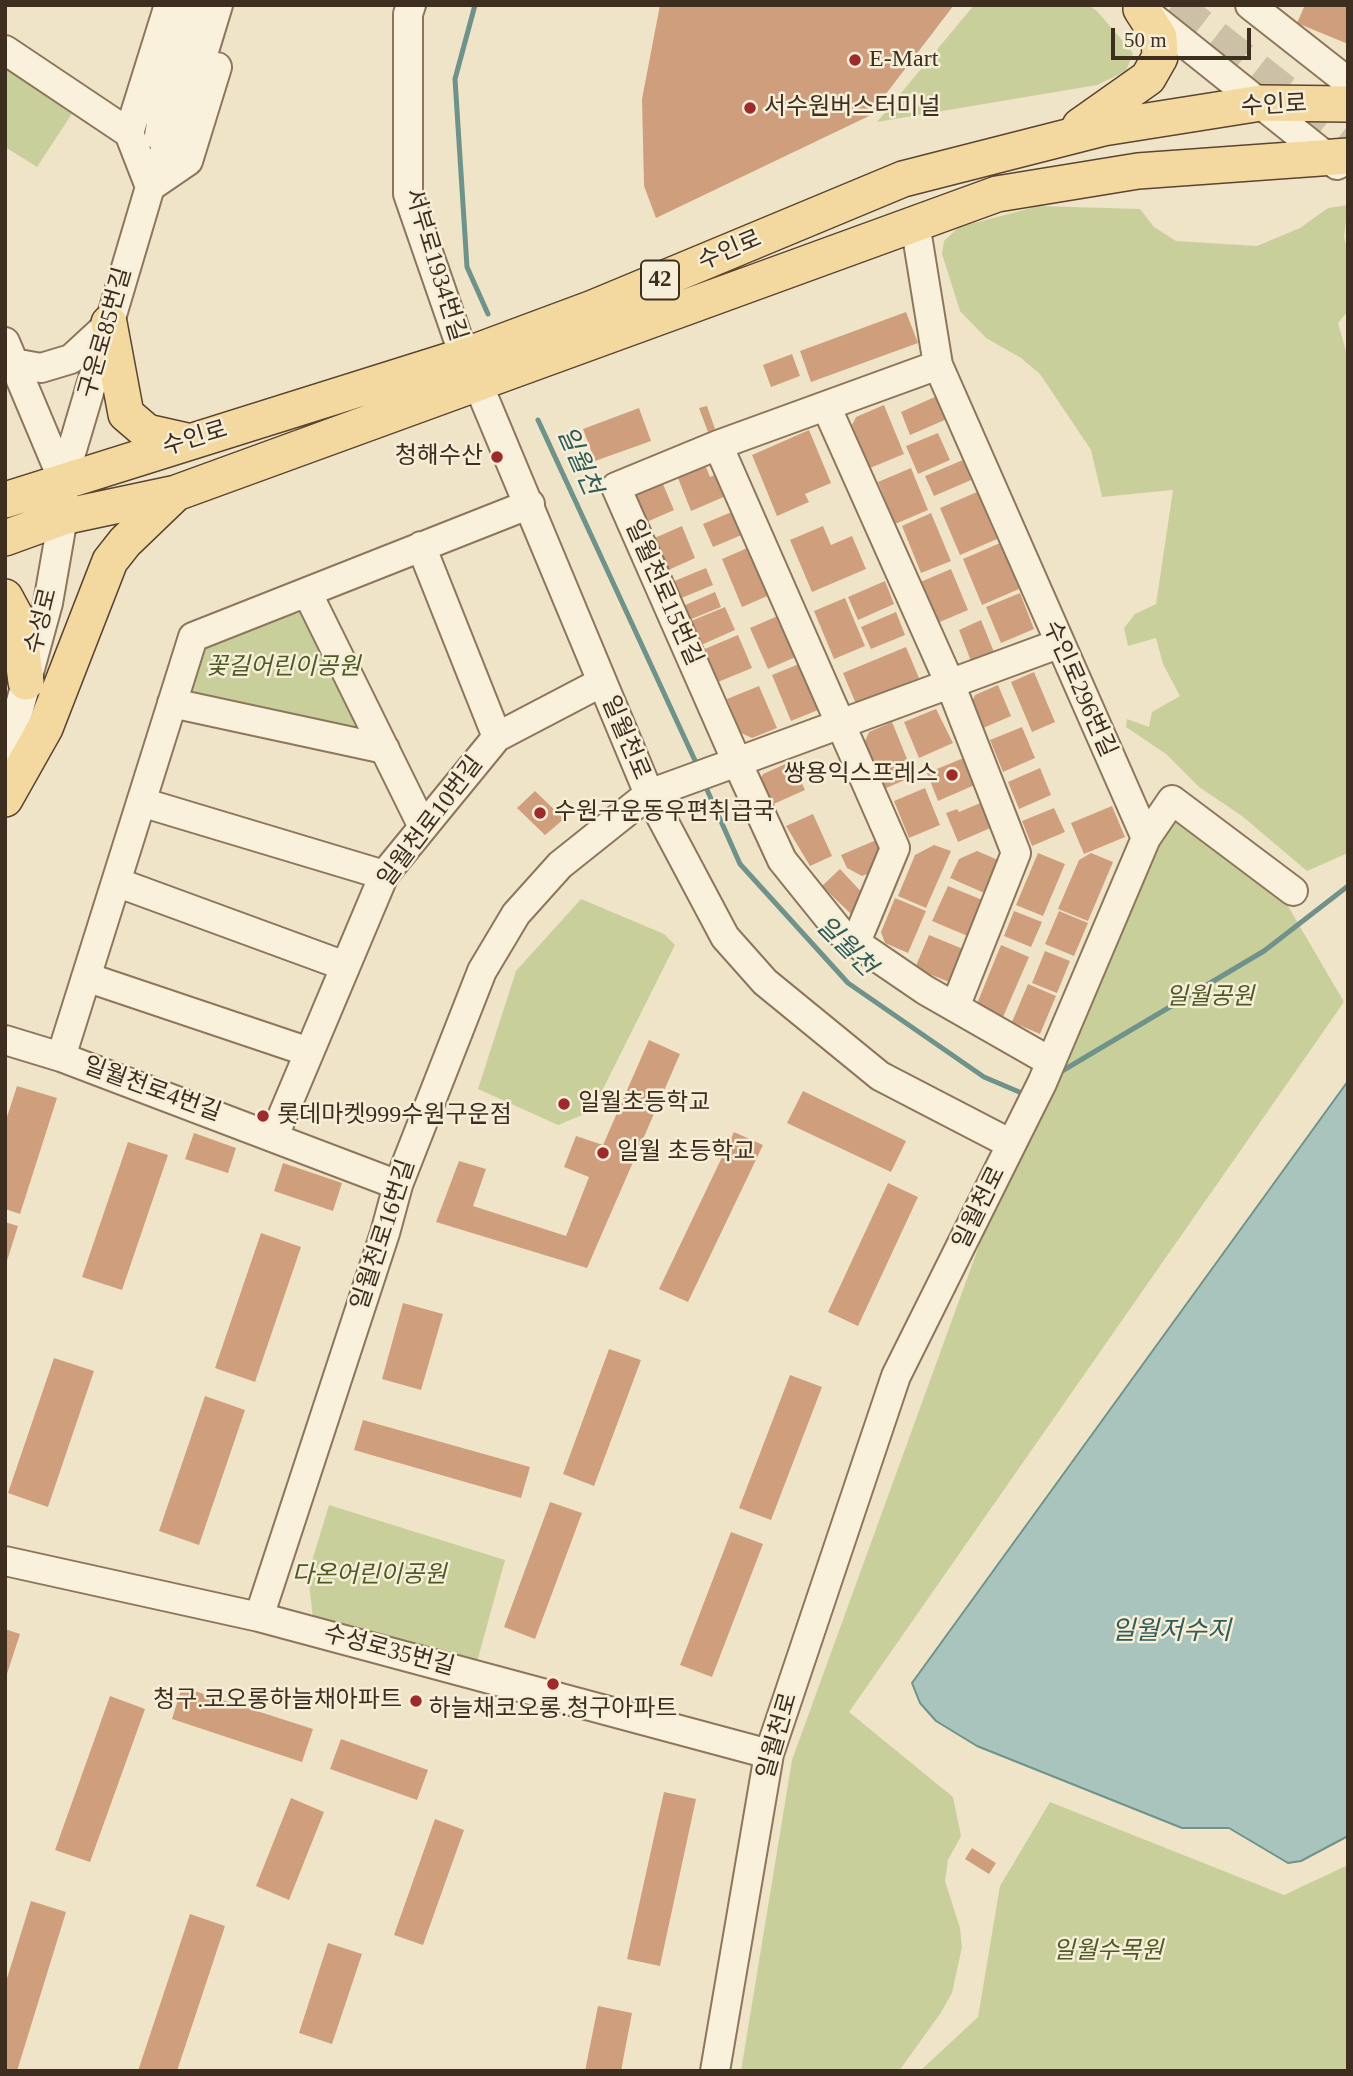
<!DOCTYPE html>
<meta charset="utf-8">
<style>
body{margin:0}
#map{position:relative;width:1353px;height:2076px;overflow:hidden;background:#f0e4c8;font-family:"Times New Roman",serif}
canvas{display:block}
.frame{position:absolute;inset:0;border:7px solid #3d2e20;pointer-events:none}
.scale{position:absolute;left:1111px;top:28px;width:140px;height:32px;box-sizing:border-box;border:4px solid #3d2e20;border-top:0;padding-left:9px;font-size:21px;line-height:24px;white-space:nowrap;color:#3d2e20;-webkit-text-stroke:5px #f7eed8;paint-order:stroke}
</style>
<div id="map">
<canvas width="1353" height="2076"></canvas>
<div class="frame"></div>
<div class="scale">50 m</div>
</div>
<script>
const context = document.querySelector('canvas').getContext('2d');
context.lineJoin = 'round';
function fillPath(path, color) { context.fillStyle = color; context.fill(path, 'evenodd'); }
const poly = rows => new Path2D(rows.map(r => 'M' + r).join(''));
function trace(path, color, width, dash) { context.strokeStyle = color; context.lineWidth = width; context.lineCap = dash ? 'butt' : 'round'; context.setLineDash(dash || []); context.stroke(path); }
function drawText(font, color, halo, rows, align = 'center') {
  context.font = font + ' "Times New Roman","Noto Sans KR",serif'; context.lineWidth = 5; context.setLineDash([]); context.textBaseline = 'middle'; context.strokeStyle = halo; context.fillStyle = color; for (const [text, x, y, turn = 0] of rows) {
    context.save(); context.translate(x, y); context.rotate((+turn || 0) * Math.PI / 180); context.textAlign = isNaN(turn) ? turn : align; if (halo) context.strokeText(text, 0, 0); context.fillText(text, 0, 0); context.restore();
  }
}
const green = poly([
 [974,5,1088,5,1097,11,1133,53,1126,71,1097,85,877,122],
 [5,58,77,106,37,167,5,147],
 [1348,205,1344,237,1348,252,1348,311,1338,323,1348,358,1348,853,1307,871,1242,816,1199,787,1166,754,1126,727,1127,719,1149,727,1152,712,1180,696,1163,664,1156,638,1128,646,1124,628,1135,614,1156,604,1173,490,1102,497,1091,450,1040,374,1021,358,986,338,960,311,942,254,944,241,959,227,1039,206,1140,209,1154,227,1176,241,1257,246,1300,228,1328,208],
 [308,610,367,735,187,694,202,644],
 [1182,821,1285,901,1344,1002,849,1712,953,1797,961,1836,948,1860,945,1881,960,1928,962,1947,952,1993,940,2014,899,2071,741,2071,792,1760,1008,1166,1165,827],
 [581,899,664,934,675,945,592,1111,558,1125,478,1089,516,971],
 [329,1505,505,1560,477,1662,313,1619,308,1574],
 [1050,1802,1284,1895,1348,1865,1348,2071,920,2071,978,2017,1000,1886]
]);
const water = poly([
 [1348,1081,1348,1836,1301,1861,1288,1863,1229,1828,1182,1828,977,1746,936,1721,920,1703,912,1683,1348,1081]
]);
const stream = poly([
 [475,5,455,79,467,267,488,314],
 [538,420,698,767],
 [704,783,740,864,848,983,984,1077,1024,1094,1028,1092],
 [1057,1074,1264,951,1348,886]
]);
const building = poly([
 [660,5,954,5,869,116,656,218,644,186,642,99],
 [1305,5,1348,5,1348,44,1297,23],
 [906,312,918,343,811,382,800,351],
 [792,354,800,376,771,387,763,365],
 [937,396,947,419,910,435,901,412],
 [884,405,904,454,870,468,852,425,856,417],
 [707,406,715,429,708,432,699,408],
 [639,408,651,441,595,461,583,429],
 [809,430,831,483,805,494,809,502,777,516,752,455],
 [938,433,950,460,918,474,906,446],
 [963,460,971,480,934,496,925,476],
 [704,462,710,477,717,474,726,496,691,511,676,473],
 [911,468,928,510,895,524,878,482],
 [662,482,674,510,642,524,634,503,637,493],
 [977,492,997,539,960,555,940,508],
 [734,511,744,534,713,547,703,524],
 [931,513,951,561,921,573,902,526],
 [682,526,695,558,664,572,650,540],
 [823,526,831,545,852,536,866,569,812,592,790,540],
 [1000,543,1019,589,982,605,963,559],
 [752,546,772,594,742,607,722,559],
 [706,568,713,585,679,599,672,582],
 [951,569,968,610,935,624,918,583],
 [885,581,894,604,858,620,848,597],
 [715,592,721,607,689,620,683,606],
 [1020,593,1034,629,1001,643,986,607],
 [845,598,865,646,834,659,814,611],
 [725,607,735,630,701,645,691,621],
 [896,612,905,635,871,649,861,627],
 [780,615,798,656,768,669,750,628],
 [981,620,994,652,971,661,959,630],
 [738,635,752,668,713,684,700,651],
 [906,647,919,678,856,704,843,673],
 [799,664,818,710,791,721,772,675],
 [1034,672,1055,722,1032,732,1011,682],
 [998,685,1011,716,981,729,971,704,975,695],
 [759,686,777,728,752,738,741,733,727,699],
 [936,709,953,743,919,758,904,722],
 [892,722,914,776,884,789,865,741,869,732],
 [1022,727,1035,758,1003,772,990,740],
 [966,757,977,784,938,801,927,773],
 [792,761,805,790,769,806,758,783,763,774],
 [1040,768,1051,795,1019,809,1008,782],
 [925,788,940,825,909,838,894,801],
 [535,791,564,819,545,835,517,808],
 [985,801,995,826,958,842,946,813,957,809,959,812],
 [1112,806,1125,837,1084,854,1071,823],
 [1054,808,1065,832,1032,846,1022,821],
 [813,814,832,856,810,866,786,826],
 [881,838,885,846,877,870,862,876,847,868,841,855],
 [934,845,951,851,926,908,898,896,915,855],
 [977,851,1003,862,989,895,950,878,959,859],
 [1038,853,1065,864,1043,916,1016,905],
 [1091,853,1113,862,1088,921,1058,909,1079,860],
 [840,869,866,897,851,914,822,886],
 [948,886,985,901,970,937,932,921],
 [895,898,926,911,908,953,885,943,881,932],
 [1014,911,1042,922,1031,947,1004,936],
 [1059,911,1088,923,1074,956,1045,944],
 [929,935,963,949,949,982,915,968],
 [1001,945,1029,957,1003,1017,976,1006],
 [1045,951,1070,961,1057,993,1032,983],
 [1028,984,1056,996,1040,1034,1012,1022],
 [649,1040,680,1054,587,1268,436,1222,459,1161,486,1169,473,1206,566,1236,589,1177,564,1167,576,1136,603,1145],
 [17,1086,57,1098,20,1214,5,1209,5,1123],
 [803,1091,906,1141,891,1172,787,1123],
 [734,1132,763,1145,688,1302,659,1289],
 [194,1133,236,1148,228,1173,185,1159],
 [128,1142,168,1155,122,1290,82,1277],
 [283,1163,342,1183,333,1211,274,1191],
 [888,1183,918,1197,858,1326,828,1312],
 [5,1222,18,1226,6,1264,5,1264],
 [261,1233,301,1247,255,1382,215,1368],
 [403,1303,443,1314,421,1390,382,1379],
 [609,1349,641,1360,594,1486,563,1474],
 [54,1358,94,1371,48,1507,8,1493],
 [790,1375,822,1387,771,1520,739,1508],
 [205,1396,245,1410,199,1545,159,1531],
 [363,1420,530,1467,521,1498,354,1450],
 [550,1502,582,1513,535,1639,504,1627],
 [731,1532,763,1544,712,1677,680,1665],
 [5,1629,20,1634,6,1677,5,1677],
 [182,1687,313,1729,302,1762,172,1719],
 [110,1696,145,1709,90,1862,55,1850],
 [341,1739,428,1770,417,1800,330,1769],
 [664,1792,696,1799,660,1966,627,1959],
 [291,1798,324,1812,289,1900,256,1886],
 [435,1819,464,1830,423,1945,394,1935],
 [972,1848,996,1863,989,1874,965,1859],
 [31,1901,66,1912,17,2071,5,2071,5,1985],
 [190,1914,225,1926,177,2071,138,2071],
 [328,1943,362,1954,332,2044,299,2033],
 [598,2006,632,2013,621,2071,585,2071]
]);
const majorTunnel = poly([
 [1173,5,1348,142]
]);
const minor = poly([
 [411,5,408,14,408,194,464,356],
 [1250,5,1348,82],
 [1147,13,1337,165],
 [5,50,129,133],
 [159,136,170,69,190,5],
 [150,187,188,161,217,67],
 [150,187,129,133,169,5],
 [5,342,63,480],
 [938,365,718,445,616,487,737,762,1058,644],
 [5,366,13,363,41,368,71,359,109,324],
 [478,384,649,794,725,937,765,982,880,1076,1011,1144],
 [826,406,951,686,1016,853,955,1007],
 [718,445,895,848,856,942],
 [421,546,497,737],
 [307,592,422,825],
 [172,703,385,749],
 [5,760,48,603,63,517,63,480,150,187,197,74,218,5],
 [141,802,384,875],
 [1146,838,1172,800,1293,891],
 [116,882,345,966],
 [86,977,309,1052],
 [5,1040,61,1057],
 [274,1136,384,875,497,737,602,682],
 [398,1185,61,1057,193,637,530,504],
 [5,1561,259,1617,769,1754],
 [259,1617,385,1233,398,1185,482,971,516,914,560,865,649,794,737,762,782,860,840,932,925,990,1051,1062],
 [715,2071,769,1754,896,1376,1042,1083,1146,838,938,365,915,223]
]);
const major = poly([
 [1080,126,1148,78,1160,57,1159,37,1141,9],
 [109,323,126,414,147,432,187,441],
 [5,500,464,356,593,308,903,179,1103,128,1261,103,1348,104],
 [5,538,63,517,176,493,997,194,1138,171,1348,156],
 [5,597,18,621,26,682],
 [5,799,45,728,110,561,125,542,176,493]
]);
const markers = [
 [855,60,7,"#9e2a2b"],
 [750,108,7,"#9e2a2b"],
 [497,457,7,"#9e2a2b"],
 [952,775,7,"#9e2a2b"],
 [540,813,7,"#9e2a2b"],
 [564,1104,7,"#9e2a2b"],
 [263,1116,7,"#9e2a2b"],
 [603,1153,7,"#9e2a2b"],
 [553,1684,7,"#9e2a2b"],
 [416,1701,7,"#9e2a2b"]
];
const shields = [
 [660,280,38]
];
const shieldNames = [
 ["42",660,280]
];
const poiNames = [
 ["E-Mart",869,60],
 ["서수원버스터미널",764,108],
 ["청해수산",483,457,"right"],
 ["쌍용익스프레스",938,775,"right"],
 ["수원구운동우편취급국",554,813],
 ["일월초등학교",578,1104],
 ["롯데마켓999수원구운점",277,1116],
 ["일월 초등학교",617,1153],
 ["청구.코오롱하늘채아파트",402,1701,"right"],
 ["하늘채코오롱.청구아파트",553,1710,"center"]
];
const streetNames = [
 ["수인로",1274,106,-3],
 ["수인로",730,251,-23],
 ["서부로1934번길",435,265,73],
 ["구운로85번길",106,333,-74],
 ["수인로",195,439,-17],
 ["일월천로15번길",663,593,66],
 ["수성로",42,621,-76],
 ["수인로296번길",1079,689,66],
 ["일월천로",625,738,67],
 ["일월천로10번길",431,822,-53],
 ["일월천로4번길",152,1090,20],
 ["일월천로",980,1208,-64],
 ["일월천로16번길",384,1235,-72],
 ["수성로35번길",389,1651,15],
 ["일월천로",778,1736,-74]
];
const parkNames = [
 ["꽃길어린이공원",283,668],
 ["일월공원",1210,998],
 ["다온어린이공원",369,1576],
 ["일월수목원",1108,1952]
];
const waterNames = [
 ["일월천",578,461,66],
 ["일월천",845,947,45],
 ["일월저수지",1171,1632]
];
fillPath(green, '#c9cf9b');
fillPath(water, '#a9c4bc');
trace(water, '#6f938a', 2);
trace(stream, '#6f938a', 5);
fillPath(building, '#cf9f7d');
trace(majorTunnel, '#ccc0a6', 35, [35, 18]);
trace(minor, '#8d765c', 32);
trace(major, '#5b4430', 38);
trace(minor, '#faf1dc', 28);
trace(major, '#f3d9a0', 35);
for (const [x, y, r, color] of markers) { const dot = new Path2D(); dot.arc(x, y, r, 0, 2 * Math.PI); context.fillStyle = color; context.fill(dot); trace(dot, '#f7eed8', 2.5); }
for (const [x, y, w] of shields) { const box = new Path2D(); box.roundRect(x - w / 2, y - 19.5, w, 39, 5); context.fillStyle = '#f7eed8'; context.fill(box); trace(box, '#3d2e20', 2); }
drawText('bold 23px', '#3d2e20', null, shieldNames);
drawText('24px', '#3d2e20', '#f7eed8', poiNames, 'left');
drawText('24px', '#3d2e20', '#f7eed8', streetNames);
drawText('italic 24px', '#4d5a26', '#f7eed8', parkNames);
drawText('italic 26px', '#2f5d5a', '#f7eed8', waterNames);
</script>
